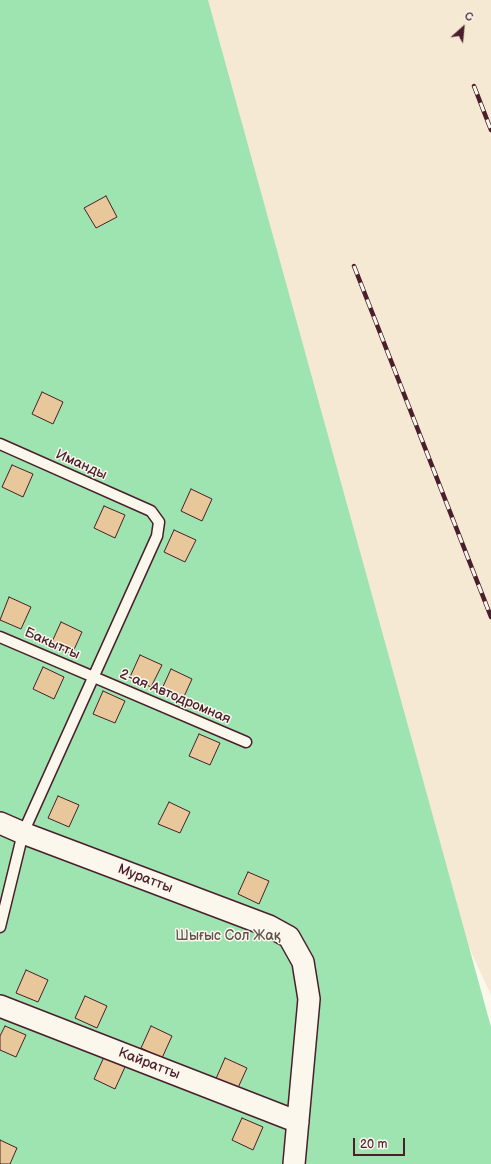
<!DOCTYPE html>
<meta charset="utf-8">
<style>
body{margin:0}
#map{position:relative;width:491px;height:1164px;overflow:hidden;background:#fbf7ec;font-family:"Balsamiq Sans",sans-serif}
canvas{display:block}
.north{position:absolute;left:443px;top:8px;width:40px;height:40px;-webkit-text-stroke:3px #fbf7ec;paint-order:stroke;rotate:27deg;font-size:11px;font-weight:700;line-height:16px;text-align:center;color:#4a1f2b}
.north::after{content:'';display:block;margin:auto;width:14px;height:18px;background:#4a1f2b;clip-path:polygon(50% 0,100% 100%,50% 72%,0 100%)}
.scale{position:absolute;left:353px;top:1138px;width:52px;height:18px;box-sizing:border-box;border:2px solid #4a1f2b;border-top:0;padding-left:5px;font-size:12px;line-height:14px;white-space:nowrap;color:#4a1f2b;-webkit-text-stroke:3px #fbf7ec;paint-order:stroke}
</style>
<div id="map">
<canvas width="491" height="1164"></canvas>
<div class="north">С</div>
<div class="scale">20 m</div>
</div>
<script>
const context = document.querySelector('canvas').getContext('2d');
context.lineJoin = 'round';
function fillPath(path, color) { context.fillStyle = color; context.fill(path, 'evenodd'); }
const poly = rows => new Path2D(rows.map(r => 'M' + r).join(''));
function trace(path, color, width, dash) { context.strokeStyle = color; context.lineWidth = width; context.lineCap = dash ? 'butt' : 'round'; context.setLineDash(dash || []); context.stroke(path); }
function drawText(font, color, halo, rows, align = 'center') {
  context.font = font + ' "Balsamiq Sans",sans-serif'; context.lineWidth = 3; context.setLineDash([]); context.textBaseline = 'middle'; context.strokeStyle = halo; context.fillStyle = color; for (const [text, x, y, turn = 0] of rows) {
    context.save(); context.translate(x, y); context.rotate((+turn || 0) * Math.PI / 180); context.textAlign = isNaN(turn) ? turn : align; if (halo) context.strokeText(text, 0, 0); context.fillText(text, 0, 0); context.restore();
  }
}
const built = poly([
 [32,0,491,0,491,995,142,236]
]);
const green = poly([
 [0,0,208,0,491,1027,491,1164,0,1164]
]);
const building = poly([
 [106,196,117,217,96,228,84,208,106,196],
 [42,392,63,402,53,424,32,414,42,392],
 [12,465,33,474,23,497,2,487,12,465],
 [191,489,212,499,202,521,181,511,191,489],
 [104,506,125,515,115,538,94,528,104,506],
 [174,530,196,540,185,562,164,552,174,530],
 [9,597,31,607,21,629,0,620,9,597],
 [61,622,82,632,72,654,51,644,61,622],
 [140,655,162,665,151,687,130,677,140,655],
 [43,667,64,677,54,699,33,689,43,667],
 [171,669,192,679,182,701,161,691,171,669],
 [103,691,125,701,115,723,93,714,103,691],
 [199,734,220,743,210,765,189,756,199,734],
 [58,796,79,805,69,827,48,818,58,796],
 [169,802,190,812,180,833,158,824,169,802],
 [248,872,269,881,259,904,238,894,248,872],
 [26,970,48,980,38,1002,16,993,26,970],
 [85,996,107,1006,97,1028,75,1018,85,996],
 [5,1026,26,1035,16,1057,0,1050,0,1036,5,1026],
 [151,1026,172,1036,162,1058,141,1048,151,1026],
 [104,1057,125,1067,115,1089,94,1079,104,1057],
 [225,1058,247,1068,237,1090,215,1081,225,1058],
 [242,1118,263,1127,253,1150,232,1140,242,1118],
 [0,1140,17,1148,10,1164,0,1164,0,1140]
]);
const lane = poly([
 [0,444,151,511,159,522,157,536,23,833,0,927],
 [0,637,246,742]
]);
const street = poly([
 [0,823,23,833,269,926,289,937,303,962,309,999,294,1164],
 [0,1006,298,1122]
]);
const rail = poly([
 [474,86,491,130],
 [354,266,491,617]
]);
const streetNames = [
 ["Иманды",81,465,24],
 ["Бакытты",52,644,24],
 ["2-ая Автодромная",175,697,23],
 ["Муратты",145,879,21],
 ["Кайратты",149,1064,21]
];
const parkNames = [
 ["Шығыс Сол Жақ",228,936]
];
fillPath(built, '#f5e9d3');
fillPath(green, '#9de4b1');
fillPath(building, '#e8c79a');
trace(building, '#4a1f2b', 1);
trace(lane, '#4a1f2b', 13);
trace(street, '#4a1f2b', 24);
trace(lane, '#fbf7ec', 10);
trace(street, '#fbf7ec', 21);
trace(rail, '#4a1f2b', 4.5);
trace(rail, '#fbf7ec', 3, [9]);
drawText('14px', '#4a1f2b', '#fbf7ec', streetNames);
drawText('14px', '#5f504c', '#fbf7ec', parkNames);
</script>
